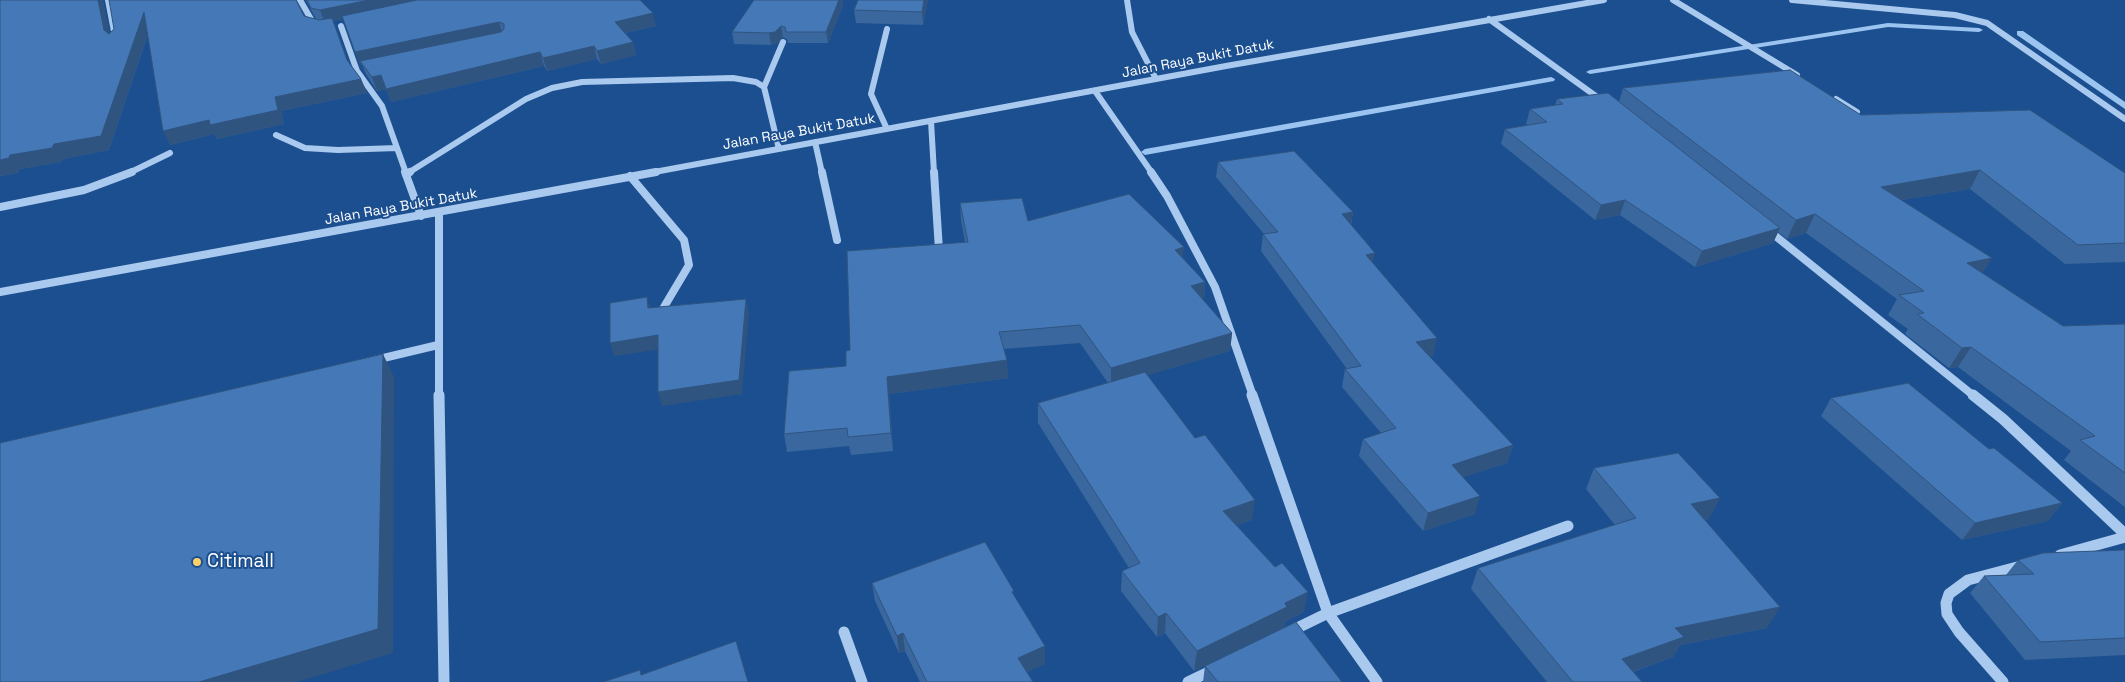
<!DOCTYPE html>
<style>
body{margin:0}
canvas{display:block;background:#1b4f8f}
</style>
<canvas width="2125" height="682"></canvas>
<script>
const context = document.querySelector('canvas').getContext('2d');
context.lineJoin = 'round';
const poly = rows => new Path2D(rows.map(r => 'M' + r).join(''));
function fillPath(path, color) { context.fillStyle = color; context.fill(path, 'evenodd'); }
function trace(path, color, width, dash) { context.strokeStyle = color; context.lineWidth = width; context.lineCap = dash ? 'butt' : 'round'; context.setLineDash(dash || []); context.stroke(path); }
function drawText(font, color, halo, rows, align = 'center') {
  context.font = font + ' "Space Grotesk",sans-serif'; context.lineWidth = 4; context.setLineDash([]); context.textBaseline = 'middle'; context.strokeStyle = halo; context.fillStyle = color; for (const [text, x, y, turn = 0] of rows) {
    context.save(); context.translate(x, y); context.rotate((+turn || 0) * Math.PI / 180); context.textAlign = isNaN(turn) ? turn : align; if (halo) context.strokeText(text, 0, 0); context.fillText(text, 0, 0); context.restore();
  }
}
const stream = poly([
 [1888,23,1979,28,1983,30,1979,32,1888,27,1590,74,1586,72,1590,70,1888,23],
 [2017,31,2023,31,2125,102,2125,109,2017,35,2017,31],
 [1551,77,1555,79,1554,81,1145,155,1141,152,1145,149,1551,77]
]);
const minorFar2 = poly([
 [108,0,116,42],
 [300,0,315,26],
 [1127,0,1132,32,1156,79],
 [1673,0,1797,75],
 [1792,0,1955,15,1987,23,2125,119],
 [1489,19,1604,102],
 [341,26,357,71,382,106,406,173],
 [887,29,871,94,887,129],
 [764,87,783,42],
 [1095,91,1152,173],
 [1836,99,1857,112],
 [931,121,934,173],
 [276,135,305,148,338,150,397,148],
 [815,142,822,173],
 [129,173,170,153],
 [408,173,526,99,552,88,582,82,733,78,756,82,764,87,779,149],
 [649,173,1226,66,1604,0]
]);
const minorFar1 = poly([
 [405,172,421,216],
 [822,172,837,240],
 [934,172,939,250],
 [1151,172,1167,196,1215,287,1253,396],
 [406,175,410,172],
 [630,176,684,240,689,265,664,307],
 [0,207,84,190,132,172],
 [1768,230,1974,396],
 [0,292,656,172],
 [375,360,438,345],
 [439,396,439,213]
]);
const minor = poly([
 [439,395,444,682],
 [1252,395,1328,613,1377,682],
 [1973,395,2003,419,2125,534],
 [2060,555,2125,537],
 [844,632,862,682],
 [1289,632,1328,613,1568,526],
 [1188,682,1215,669],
 [2003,682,1959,632,1947,614,1946,603,1949,594,1968,580,2021,566]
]);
const wall = poly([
 [306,0,640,0,656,26,625,33,633,42,636,55,601,64,597,59,547,71,544,66,391,102,386,89,377,91,366,74,362,65,360,65,343,19,333,21,348,62,361,79,367,93,281,111,284,124,217,139,215,134,170,145,148,34,109,150,63,159,61,162,20,169,18,173,0,176,103,1,109,34,296,1,304,16,316,19],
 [858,0,928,0,923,25,856,23,854,10],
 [843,5,828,43,788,43,787,39,783,37,777,43,771,45,734,44,732,32],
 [1623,88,1861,115,2125,173,2125,262,2065,264,1970,189,1902,200,1983,273,2063,326,2125,324,2125,507,2064,460,2071,451,1958,367,1949,368,1905,334,1908,329,1888,315,1897,299,1806,233,1787,239,1778,232,1773,243,1695,267,1620,215,1595,220,1501,144,1505,129,1528,125,1526,124,1530,109,1555,105,1557,99,1619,102],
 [1218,162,1353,212,1351,225,1373,263,1433,356,1429,356,1513,445,1507,463,1463,477,1475,514,1423,531,1359,456,1363,439,1381,433,1342,387,1345,369,1347,369,1261,251,1263,234,1264,234,1216,177],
 [960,203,1028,221,1183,258,1205,282,1204,299,1202,299,1232,333,1230,351,1147,375,1252,520,1237,525,1304,612,1285,622,1284,627,1194,671,1165,633,1157,637,1121,591,1122,571,1129,568,1038,423,1038,403,1108,383,1080,343,1004,349,1008,378,889,394,893,451,851,455,849,446,787,452,784,434,846,366,850,350,965,242,961,220],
 [1831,398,1989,449,2062,503,2048,521,1962,540,1821,416],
 [1594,468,1709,519,1705,520,1767,628,1680,645,1673,657,1633,672,1642,682,1547,682,1471,589,1478,568,1615,525,1586,489],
 [2125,550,2125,655,2025,660,1970,593,1984,576,2006,575,2018,560],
 [872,583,1014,596,1045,664,1027,672,1033,682,920,682,905,651,899,653,875,601],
 [1205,666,1342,682,1203,682]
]);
const shadedWall = poly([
 [98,0,104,0,103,1,111,43,104,30],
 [369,0,432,0,333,21,352,73,325,23,320,10],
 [839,0,843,0,843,5,828,43,826,32],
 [924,0,928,0,923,25,922,12],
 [144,12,151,24,109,150,63,159,61,162,20,169,18,173,0,176,0,160,10,155],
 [653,13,656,26,619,34,615,22],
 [499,22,503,35,360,61,362,65,360,65,355,52],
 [781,26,783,37,777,43,771,45,769,33],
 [633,42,636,55,601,64,597,51],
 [594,46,597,59,547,71,543,58],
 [540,52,544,66,391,102,386,89,377,91,372,77],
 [361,79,367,93,281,111,284,124,217,139,215,134,170,145,163,131,275,97],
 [1980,170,1970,189,1871,205,1881,187],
 [1625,200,1620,215,1595,220,1601,205],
 [1353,212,1350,228,1342,214],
 [1815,214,1806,233,1787,239,1796,220],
 [1780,228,1773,243,1695,267,1702,251],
 [1184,247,1182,264,1175,250],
 [1375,253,1371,270,1366,255],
 [1992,258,1980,277,1967,263],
 [1205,282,1204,299,1189,303,1191,286],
 [647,297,651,311,648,308],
 [746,299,749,312,742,394,662,406,658,392],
 [1232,333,1230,351,1111,386,1111,368],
 [658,335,662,349,614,356,610,343],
 [1437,338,1433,356,1412,360,1416,342],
 [1971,347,1958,367,1949,368,1962,348],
 [383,354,394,377,393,653,297,682,199,682],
 [1007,360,1008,378,889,394,893,451,891,433,887,377],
 [1513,445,1507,463,1446,483,1452,465],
 [1480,496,1475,514,1423,531,1428,513],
 [1720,498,1709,519,1681,524,1691,504],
 [1255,500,1252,520,1221,531,1223,511],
 [2062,503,2048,521,1962,540,1975,523],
 [1308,592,1304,612,1285,622,1284,627,1194,671,1197,651,1285,603],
 [1780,607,1767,628,1680,645,1673,657,1612,679,1622,659,1675,628],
 [1166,613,1165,633,1157,637,1158,617],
 [903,633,905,651,899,653,897,636],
 [1045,646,1045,664,1019,676,1018,658]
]);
const building = poly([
 [0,0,98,0,104,30,109,34,114,29,109,0,296,0,304,16,319,20,332,18,347,60,361,79,275,97,278,110,210,125,209,120,163,131,144,12,101,136,54,144,52,148,10,155,9,158,0,160,0,0],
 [307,0,369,0,320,10,311,8,307,0],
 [417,0,640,0,653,13,615,22,633,42,597,51,594,46,543,58,540,52,386,89,381,75,372,77,360,61,501,32,504,29,504,24,499,22,355,52,342,16,417,0],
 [754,0,839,0,826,32,786,32,785,27,781,26,775,32,769,33,732,32,754,0],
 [858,0,924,0,922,12,854,10,858,0],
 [1790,70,1861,115,2030,110,2125,173,2125,243,2078,245,1980,170,1881,187,1992,258,1967,263,2063,326,2125,324,2125,473,2080,440,2095,436,1971,347,1962,348,1917,314,1924,313,1899,295,1924,291,1815,214,1796,220,1623,88,1790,70],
 [1608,93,1780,228,1702,251,1625,200,1601,205,1505,129,1547,122,1530,109,1563,104,1557,99,1608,93],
 [1294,151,1353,212,1342,214,1375,253,1366,255,1437,338,1416,342,1513,445,1452,465,1480,496,1428,513,1363,439,1396,428,1345,369,1361,366,1263,234,1278,232,1218,162,1294,151],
 [1129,194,1184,247,1175,250,1205,282,1191,286,1232,333,1111,368,1080,325,999,332,1007,360,887,377,891,433,848,437,847,428,784,434,789,371,846,366,846,351,850,350,847,251,968,242,960,203,1022,198,1028,221,1129,194],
 [647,297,648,308,746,299,739,380,658,392,658,335,610,343,610,303,647,297],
 [383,354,378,629,199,682,0,682,0,443,383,354],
 [1145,372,1195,438,1205,435,1255,500,1223,511,1275,567,1282,563,1308,592,1285,603,1287,607,1197,651,1166,613,1158,617,1122,571,1140,563,1038,403,1145,372],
 [1908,383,1989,449,1994,448,2062,503,1975,523,1831,398,1908,383],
 [1678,453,1720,498,1691,504,1780,607,1675,628,1684,637,1622,659,1642,682,1573,682,1478,568,1636,518,1594,468,1678,453],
 [985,542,1014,591,1012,592,1045,646,1018,658,1033,682,927,682,903,633,897,636,872,583,985,542],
 [2125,550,2125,638,2040,642,1984,576,2034,574,2018,560,2043,553,2125,550],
 [1296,622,1342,682,1218,682,1205,666,1296,622],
 [736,641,748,682,603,682,640,670,641,675,736,641]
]);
const markers = [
 [197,562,5,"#ffd166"]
];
const farStreetnames = [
 ["Jalan Raya Bukit Datuk",1198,59,-11],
 ["Jalan Raya Bukit Datuk",799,132,-10],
 ["Jalan Raya Bukit Datuk",401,207,-10]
];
const nearPoinames = [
 ["Citimall",207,562]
];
fillPath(stream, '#9cc4f0');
trace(minorFar2, '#a9c9ee', 6);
trace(minorFar1, '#a9c9ee', 8);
trace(minor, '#a9c9ee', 11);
fillPath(wall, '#3a679d');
fillPath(shadedWall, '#305480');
fillPath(building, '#4478b7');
trace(building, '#305480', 1);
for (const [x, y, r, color] of markers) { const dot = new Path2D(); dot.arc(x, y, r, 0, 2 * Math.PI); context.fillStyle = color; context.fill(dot); trace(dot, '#1b4f8f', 2); }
drawText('14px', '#fff', '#1b4f8f', farStreetnames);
drawText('19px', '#fff', '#1b4f8f', nearPoinames, 'left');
</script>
